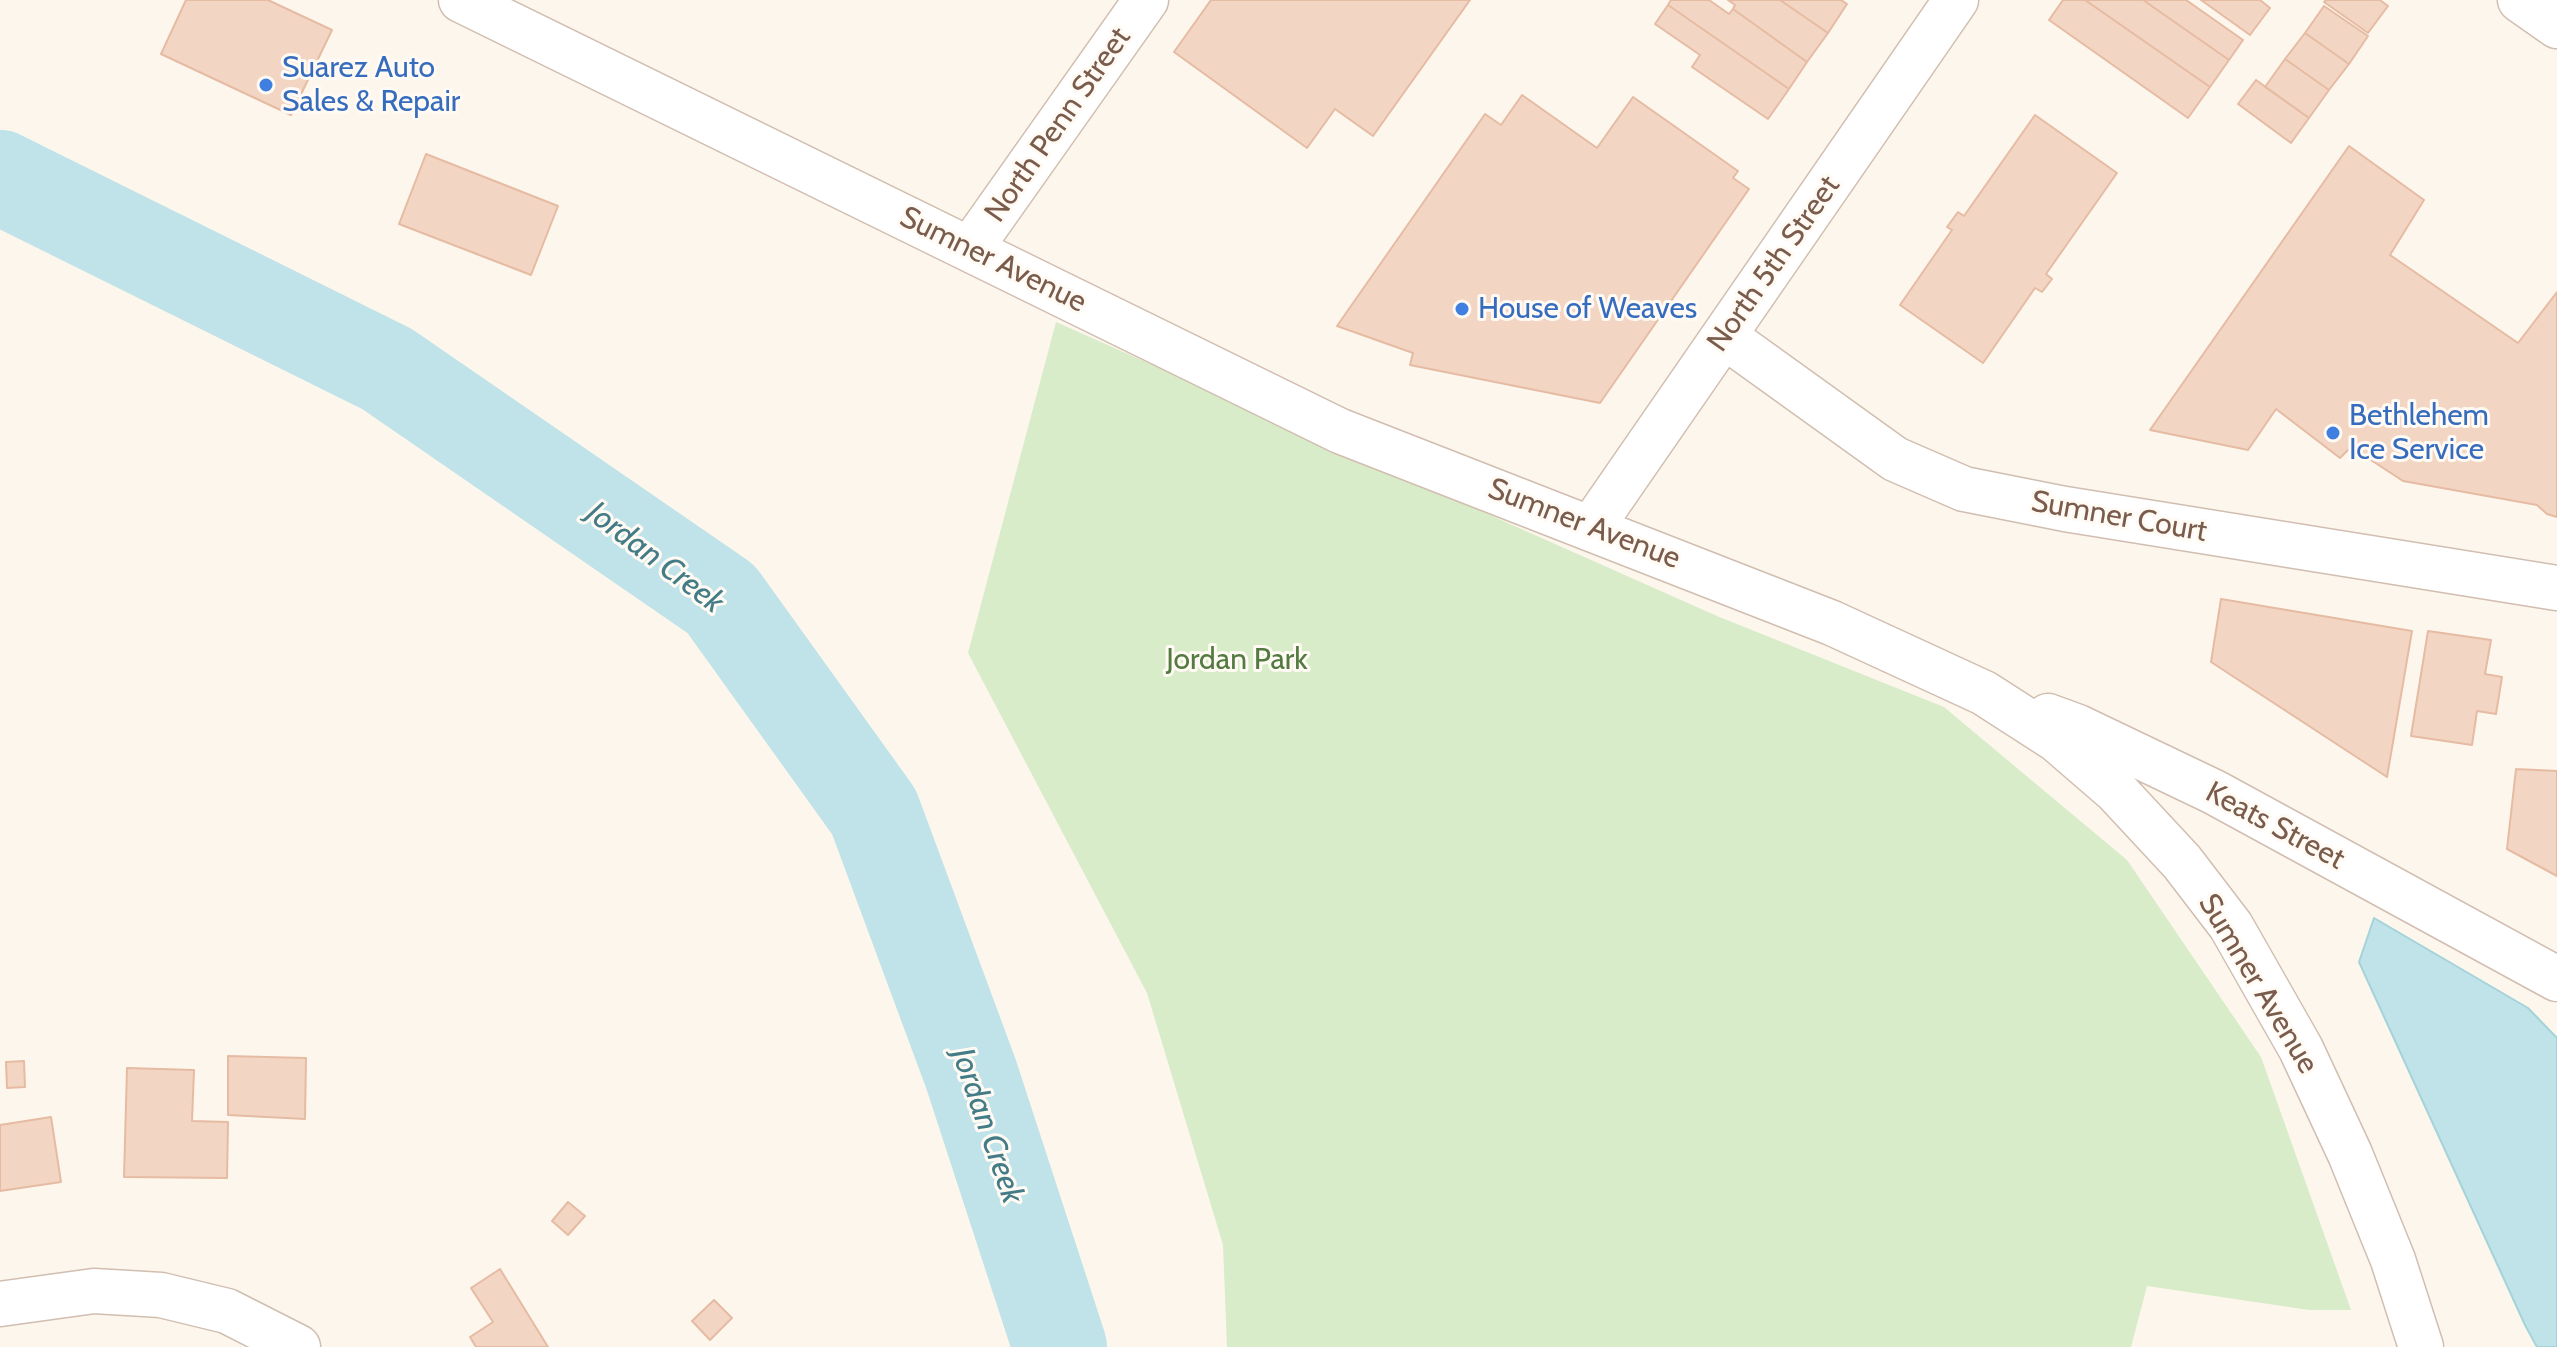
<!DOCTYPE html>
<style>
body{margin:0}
canvas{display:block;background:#fdf6ec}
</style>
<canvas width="2557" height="1347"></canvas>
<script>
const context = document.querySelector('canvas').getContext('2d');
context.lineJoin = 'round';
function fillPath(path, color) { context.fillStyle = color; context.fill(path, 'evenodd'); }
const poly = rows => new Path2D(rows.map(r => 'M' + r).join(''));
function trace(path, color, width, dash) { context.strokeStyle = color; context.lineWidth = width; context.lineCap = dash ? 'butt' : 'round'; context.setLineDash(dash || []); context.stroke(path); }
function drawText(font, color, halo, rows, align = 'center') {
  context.font = font + ' Cabin,sans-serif'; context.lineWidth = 6; context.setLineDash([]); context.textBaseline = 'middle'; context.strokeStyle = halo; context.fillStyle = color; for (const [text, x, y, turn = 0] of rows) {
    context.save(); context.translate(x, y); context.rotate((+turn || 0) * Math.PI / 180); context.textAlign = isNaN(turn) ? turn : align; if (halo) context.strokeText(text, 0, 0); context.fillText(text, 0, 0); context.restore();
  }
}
const green = poly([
 [1056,322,1717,616,1944,707,2127,860,2261,1057,2351,1310,2309,1310,2147,1286,2131,1347,1227,1347,1223,1245,1147,993,968,653]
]);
const water = poly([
 [2374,918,2528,1008,2557,1038,2557,1347,2537,1347,2525,1325,2359,962,2374,918]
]);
const river = poly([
 [0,177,387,369,721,599,874,812,971,1074,1060,1347]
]);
const building = poly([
 [186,0,268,0,332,30,291,115,161,54,186,0],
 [1211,0,1470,0,1373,136,1335,109,1307,148,1174,52,1211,0],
 [1671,0,1709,0,1729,14,1733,9,1807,62,1789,89,1668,5,1671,0],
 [1728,0,1780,0,1828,33,1807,62,1733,9,1735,5,1728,0],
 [1780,0,1841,0,1847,4,1828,33,1780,0],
 [2063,0,2085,0,2210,87,2188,118,2049,20,2063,0],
 [2085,0,2143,0,2229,60,2210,87,2085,0],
 [2143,0,2186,0,2243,40,2229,60,2143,0],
 [2201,0,2260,0,2270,8,2250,35,2201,0],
 [2326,0,2380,0,2388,6,2368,33,2324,2,2326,0],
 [1668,5,1789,89,1768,119,1692,67,1700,55,1655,24,1668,5],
 [2324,6,2368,36,2349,64,2305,33,2324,6],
 [2305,33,2349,64,2329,90,2285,59,2305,33],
 [2285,59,2329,90,2309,118,2265,87,2285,59],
 [2256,80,2309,118,2291,143,2238,104,2256,80],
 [1522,95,1597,148,1633,97,1738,171,1733,178,1749,189,1600,403,1410,365,1413,353,1337,326,1485,114,1501,125,1522,95],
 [2035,115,2117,173,2046,274,2052,279,2042,292,2035,288,1983,363,1900,305,1952,230,1947,227,1958,212,1964,216,2035,115],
 [2349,146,2424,200,2390,255,2518,343,2557,292,2557,517,2547,514,2537,505,2403,481,2351,447,2340,458,2276,409,2248,450,2150,430,2349,146],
 [426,154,558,206,531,275,399,224,426,154],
 [2221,599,2412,631,2387,777,2211,662,2221,599],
 [2428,631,2491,640,2485,674,2502,677,2496,714,2477,711,2472,745,2411,736,2428,631],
 [2516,769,2557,771,2557,876,2507,849,2516,769],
 [228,1056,306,1058,305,1119,228,1115,228,1056],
 [24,1061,25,1087,7,1088,6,1062,24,1061],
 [127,1068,194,1070,192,1121,228,1122,227,1178,124,1177,127,1068],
 [51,1117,61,1182,0,1191,0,1125,51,1117],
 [568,1202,585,1216,568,1235,552,1221,568,1202],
 [500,1269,548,1347,476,1347,470,1337,493,1322,471,1288,500,1269],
 [714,1300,732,1318,710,1340,692,1321,714,1300]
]);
const minor = poly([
 [461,0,1340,431,1832,623,1984,693,2057,740,2116,791,2182,862,2231,926,2301,1049,2350,1154,2393,1260,2421,1347],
 [2520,0,2557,26],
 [970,249,1146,0],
 [1724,336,1895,459,1964,489,2065,509,2557,588],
 [1591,528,1956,0],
 [2048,716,2078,727,2214,792,2557,979],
 [0,1304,94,1291,161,1295,227,1311,298,1347]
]);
const markers = [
 [266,85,8,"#3f7fe0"],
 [1462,309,8,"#3f7fe0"],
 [2333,433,8,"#3f7fe0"]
];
const shopNames = [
 ["Suarez Auto",282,68],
 ["Sales & Repair",282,102],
 ["House of Weaves",1478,309],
 ["Bethlehem",2349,416],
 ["Ice Service",2349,450]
];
const streetNames = [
 ["North Penn Street",1058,125,-55],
 ["Sumner Avenue",993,260,26],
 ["North 5th Street",1774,264,-55],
 ["Sumner Court",2119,517,10],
 ["Sumner Avenue",1584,524,21],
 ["Keats Street",2275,826,28],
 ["Sumner Avenue",2258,984,59]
];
const parkNames = [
 ["Jordan Park",1237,660]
];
const waterNames = [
 ["Jordan Creek",655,558,37],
 ["Jordan Creek",987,1126,71]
];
fillPath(green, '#d8ecc9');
fillPath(water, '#bfe3e8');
trace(water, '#a5d3da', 2);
trace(river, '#bfe3e8', 94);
fillPath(building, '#f3d5c3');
trace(building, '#e6bba3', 2);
trace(minor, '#d1beb0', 47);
trace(minor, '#fff', 44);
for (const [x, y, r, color] of markers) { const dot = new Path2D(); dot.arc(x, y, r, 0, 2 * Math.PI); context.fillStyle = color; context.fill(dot); trace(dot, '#fffaf3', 3); }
drawText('30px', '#366cbe', '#fffaf3', shopNames, 'left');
drawText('30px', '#7a5c4d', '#fffaf3', streetNames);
drawText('30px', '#537a41', '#fffaf3', parkNames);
drawText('italic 32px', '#437c86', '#fffaf3', waterNames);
</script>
